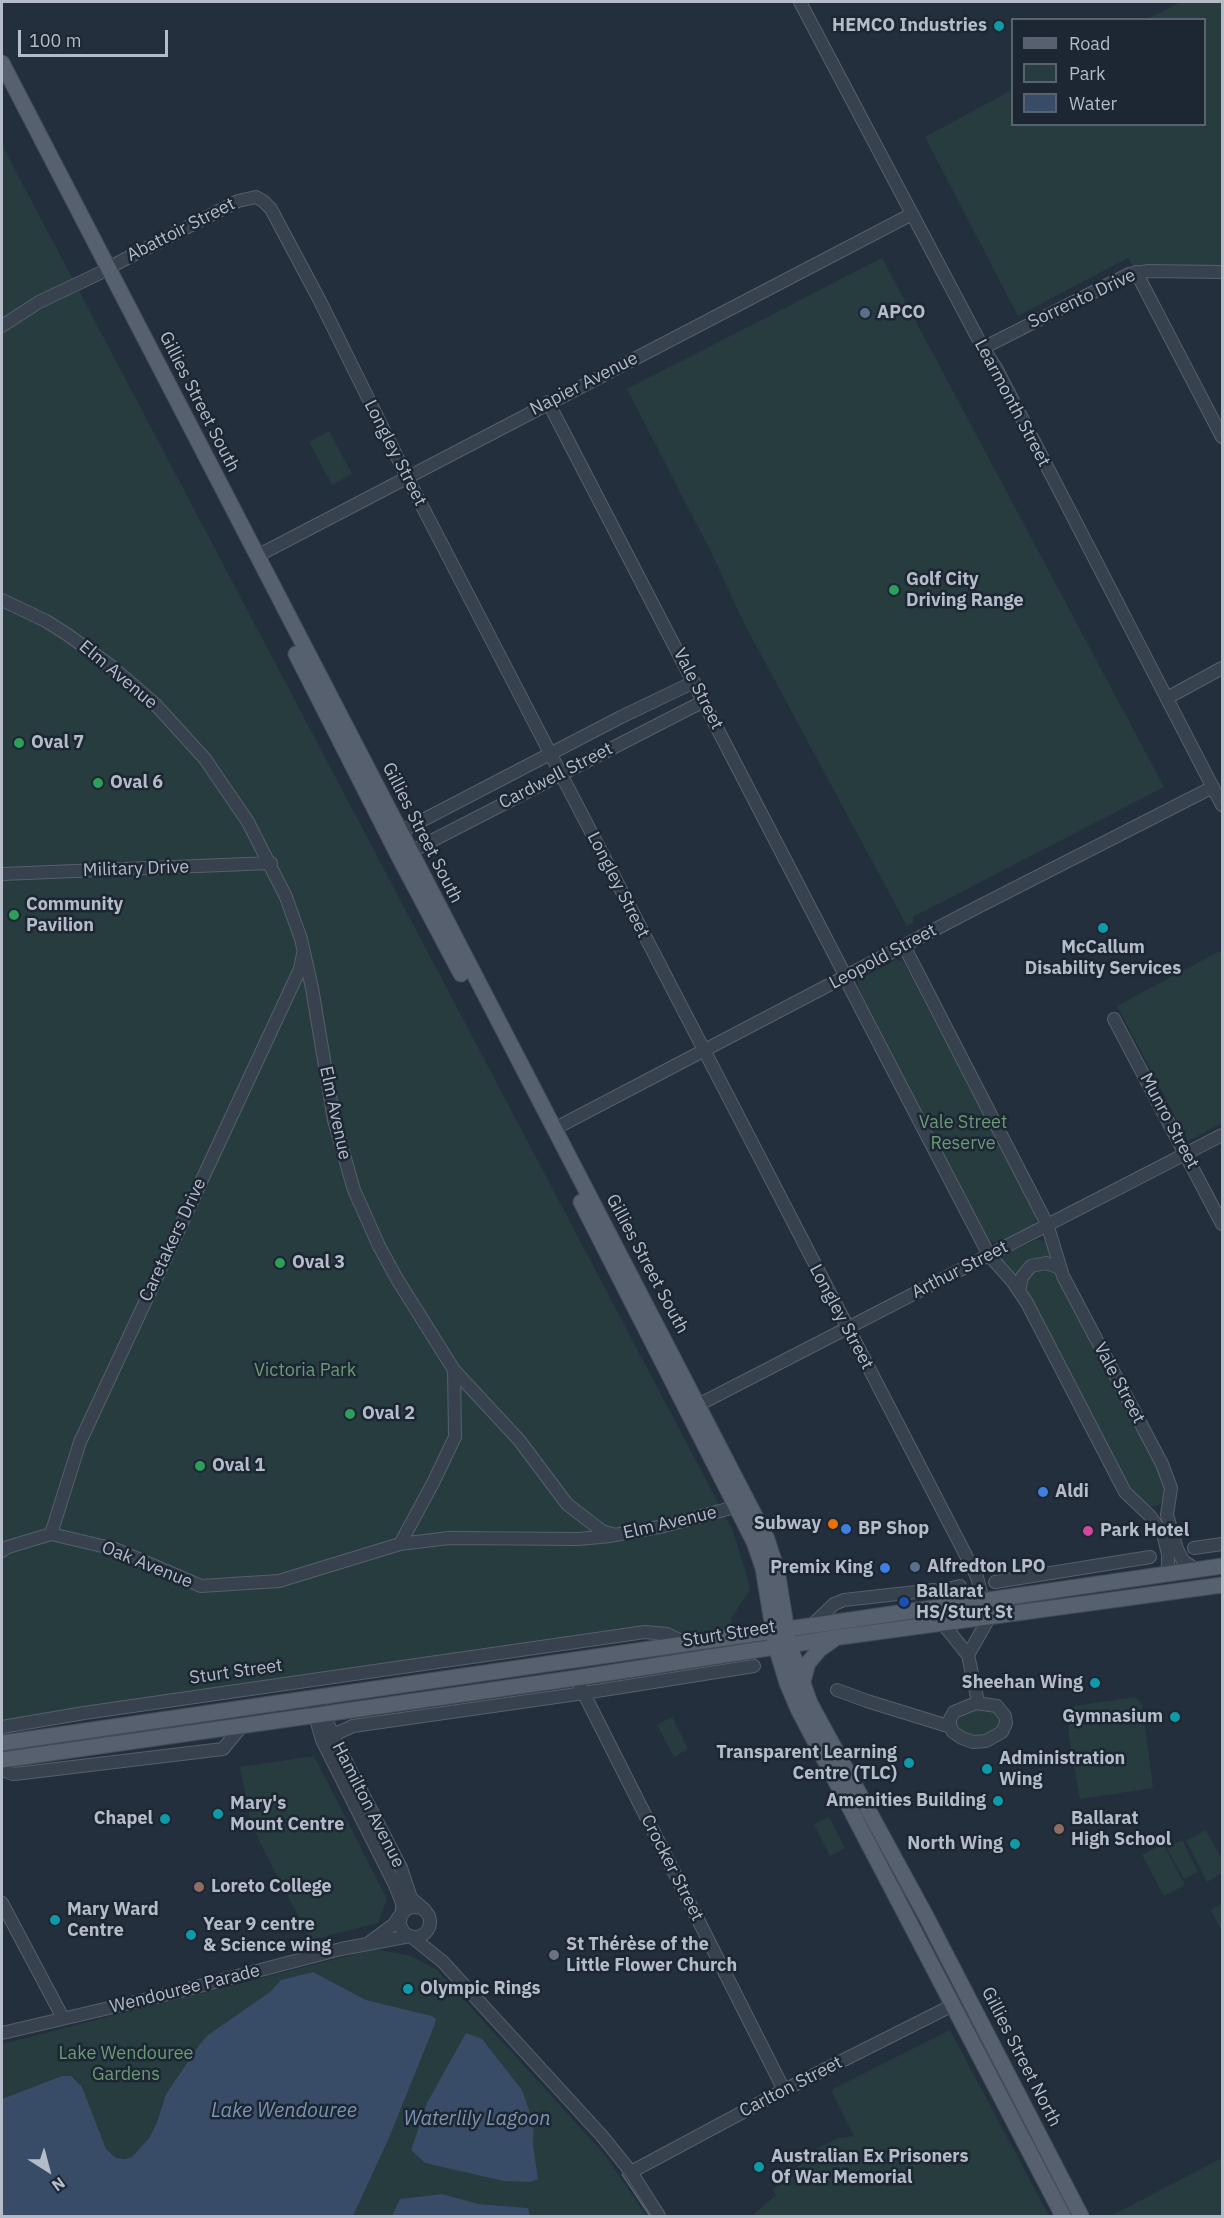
<!DOCTYPE html>
<meta charset="utf-8">
<style>
body{margin:0}
#map{position:relative;width:1224px;height:2218px;overflow:hidden;background:#242f3e;font-family:"IBM Plex Sans",sans-serif}
canvas{display:block}
.frame{position:absolute;inset:0;border:3px solid #b4bcc9;pointer-events:none}
.legend{position:absolute;left:1011px;top:18px;width:195px;height:108px;box-sizing:border-box;background:#1d2633;border:2px solid #59626f;margin:0;padding:8px 10px;list-style:none;font-size:18px;color:#b4bcc9}
.legend li{display:flex;align-items:center;gap:12px;height:30px}
.legend b{width:30px;border:2px solid #59626f}
.north{position:absolute;left:18px;top:2140px;width:60px;height:60px;-webkit-text-stroke:4px #1d2633;paint-order:stroke;rotate:144deg;font-size:16px;font-weight:700;line-height:24px;text-align:center;color:#b4bcc9}
.north::after{content:'';display:block;margin:auto;width:21px;height:27px;background:#b4bcc9;clip-path:polygon(50% 0,100% 100%,50% 72%,0 100%)}
.scale{position:absolute;left:18px;top:30px;width:150px;height:27px;box-sizing:border-box;border:3px solid #b4bcc9;border-top:0;padding-left:8px;font-size:18px;line-height:21px;white-space:nowrap;color:#b4bcc9;-webkit-text-stroke:4px #1d2633;paint-order:stroke}
</style>
<div id="map">
<canvas width="1224" height="2218"></canvas>
<div class="frame"></div>
<ul class="legend">
<li><b style="height:8px;background:#56606e"></b>Road</li>
<li><b style="height:16px;background:#263c3f"></b>Park</li>
<li><b style="height:16px;background:#394c67"></b>Water</li>
</ul>
<div class="north">N</div>
<div class="scale">100 m</div>
</div>
<script>
const context = document.querySelector('canvas').getContext('2d');
context.lineJoin = 'round';
function fillPath(path, color) { context.fillStyle = color; context.fill(path, 'evenodd'); }
const poly = rows => new Path2D(rows.map(r => 'M' + r).join(''));
function trace(path, color, width, dash) { context.strokeStyle = color; context.lineWidth = width; context.lineCap = dash ? 'butt' : 'round'; context.setLineDash(dash || []); context.stroke(path); }
function drawText(font, color, halo, rows, align = 'center') {
  context.font = font + ' "IBM Plex Sans",sans-serif'; context.lineWidth = 5; context.setLineDash([]); context.textBaseline = 'middle'; context.strokeStyle = halo; context.fillStyle = color; for (const [text, x, y, turn = 0] of rows) {
    context.save(); context.translate(x, y); context.rotate((+turn || 0) * Math.PI / 180); context.textAlign = isNaN(turn) ? turn : align; if (halo) context.strokeText(text, 0, 0); context.fillText(text, 0, 0); context.restore();
  }
}
const green = poly([
 [1181,2,1222,2,1222,266,1143,264,1133,266,1128,258,1018,316,925,137,1012,90,1012,124,1204,124,1204,20,1147,19],
 [2,145,732,1529,744,1566,750,1590,731,1618,734,1630,684,1636,668,1629,2,1724],
 [882,258,1164,787,913,917,913,923,907,926,744,623,713,556,627,389],
 [329,431,352,474,332,485,309,442],
 [1222,950,1222,1123,1188,1141,1117,1006],
 [896,960,903,961,1036,1217,1034,1225,997,1243,989,1240,858,987,858,980],
 [1038,1239,1047,1243,1052,1259,1041,1258,1029,1262,1016,1278,1000,1257],
 [1040,1268,1054,1270,1058,1275,1165,1484,1164,1500,1159,1505,1147,1507,1133,1497,1025,1289,1025,1282,1036,1269],
 [1135,1697,1142,1704,1153,1788,1080,1799,1069,1737,1068,1707],
 [979,1706,1000,1714,1002,1719,998,1729,982,1735,973,1735,960,1729,957,1724,958,1716],
 [672,1717,688,1749,674,1757,657,1725],
 [314,1756,387,1899,378,1923,311,1940,261,1845,250,1818,240,1767],
 [829,1817,845,1848,830,1856,814,1824],
 [1206,1830,1222,1860,1222,1873,1207,1882,1186,1841],
 [1182,1840,1198,1872,1184,1879,1167,1848],
 [1163,1844,1185,1885,1164,1896,1142,1855],
 [1222,1904,1222,1932,1211,1910],
 [375,1949,411,1956,437,1970,604,2154,647,2216,530,2216,528,2208,479,2204,442,2194,401,2199,392,2216,353,2216,389,2138,435,2024,436,2019,432,2016,366,2000,313,1972,281,1980,270,1992,208,2035,200,2044,166,2094,156,2125,149,2138,132,2157,125,2159,116,2158,106,2149,66,2076,2,2099,2,2044],
 [447,2069,534,2125,533,2144,538,2179,465,2171,425,2163,411,2150,427,2103],
 [950,2030,1049,2216,752,2216,776,2195,773,2190,818,2148,838,2138,854,2136,831,2090],
 [1222,2158,1222,2216,1111,2216]
]);
const water = poly([
 [313,1972,366,2000,432,2016,436,2019,435,2024,389,2138,353,2216,2,2216,2,2099,62,2076,71,2076,82,2087,106,2149,116,2158,125,2159,132,2157,149,2138,156,2125,166,2094,200,2044,208,2035,270,1992,281,1980],
 [466,2033,482,2039,522,2090,534,2125,533,2144,538,2179,531,2182,504,2181,425,2163,411,2150,427,2103],
 [442,2194,479,2204,528,2208,530,2216,392,2216,400,2199]
]);
const minor = poly([
 [800,2,983,348,996,368,1222,805],
 [108,268,238,201,256,197,263,201,271,209,320,301,407,477,958,1540,977,1577,983,1600,1005,1616],
 [1136,272,1222,437],
 [2,326,39,302,100,273],
 [983,348,1129,274,1148,271,1222,272],
 [548,402,846,977],
 [257,556,912,214],
 [2,600,46,621,68,635,111,666,155,704,205,759,248,822,286,897,301,939,312,988,334,1120,354,1190,379,1246,397,1279,454,1370,519,1440,567,1504,602,1531,615,1535,664,1526,735,1507],
 [1167,698,1222,668],
 [400,832,621,717,694,682],
 [410,852,704,701],
 [2,874,271,863],
 [904,946,1047,1224,1063,1276,1162,1464,1171,1488,1167,1515,1177,1549,1183,1561,1197,1570],
 [845,978,989,1255,1013,1282,1027,1303,1125,1492,1150,1516,1163,1534,1168,1554,1168,1574],
 [1114,1019,1222,1224],
 [554,1129,972,910,1213,787],
 [1019,1291,1022,1277,1031,1266,1046,1263,1060,1268],
 [698,1405,1222,1135],
 [51,1534,80,1442,300,969,303,954],
 [400,1544,449,1538,578,1539,611,1536],
 [1194,1548,1222,1544],
 [2,1551,8,1547,51,1534,115,1549,201,1586,279,1581,400,1544,433,1483,455,1437,454,1370],
 [995,1582,1150,1557],
 [939,1591,960,1586],
 [943,1624,968,1655,978,1702],
 [812,1625,834,1604,844,1600,934,1590,958,1604],
 [968,1655,989,1618],
 [576,1678,784,2090],
 [837,1690,867,1701,951,1727],
 [316,1697,339,1748,401,1868,411,1898,424,1909],
 [976,1703,997,1706,1005,1716,1006,1723,1002,1732,986,1741,973,1742,962,1738,953,1732,950,1725,950,1719,954,1712,976,1703],
 [313,1709,322,1740,395,1885,402,1903,402,1913],
 [2,1727,84,1713,645,1632,667,1634,688,1644],
 [333,1735,353,1726,584,1693,754,1666],
 [2,1770,13,1774,23,1773,223,1749,242,1726],
 [2,1903,63,2018],
 '400 1922a15 15 0 1 1 30 0a15 15 0 1 1-30 0Z',
 [412,1937,443,1962,602,2136,631,2172,659,2216],
 [370,1942,393,1925,401,1914],
 [2,2033,169,1994,341,1949,410,1936],
 [631,2172,784,2090,953,2005]
]);
const major = poly([
 [2,63,767,1539,777,1570,789,1644,810,1703,926,1916,1081,2216],
 [296,654,399,857,461,974],
 [581,1202,754,1542,763,1568,776,1647,787,1683,798,1709,1063,2216],
 [802,1685,808,1663,820,1649,833,1640],
 [2,1743,1222,1566],
 [2,1760,576,1678,840,1637,1222,1585]
]);
const tram = poly([
 [622,2174,650,2216]
]);
const markers = [
 [999,26,6,"#0f9aa8"],
 [865,313,6,"#5c6f8a"],
 [894,590,6,"#2e9e5b"],
 [19,743,6,"#2e9e5b"],
 [98,783,6,"#2e9e5b"],
 [14,915,6,"#2e9e5b"],
 [1103,928,6,"#0f9aa8"],
 [280,1263,6,"#2e9e5b"],
 [350,1414,6,"#2e9e5b"],
 [200,1466,6,"#2e9e5b"],
 [1043,1492,6,"#3f7fe0"],
 [833,1524,6,"#e8710a"],
 [846,1529,6,"#3f7fe0"],
 [1088,1531,6,"#d1479c"],
 [915,1567,6,"#5c6f8a"],
 [885,1568,6,"#3f7fe0"],
 [904,1602,6,"#1a4fb4"],
 [1095,1683,6,"#0f9aa8"],
 [1175,1717,6,"#0f9aa8"],
 [909,1763,6,"#0f9aa8"],
 [987,1769,6,"#0f9aa8"],
 [998,1801,6,"#0f9aa8"],
 [218,1814,6,"#0f9aa8"],
 [165,1819,6,"#0f9aa8"],
 [1059,1829,6,"#8d6e63"],
 [1015,1844,6,"#0f9aa8"],
 [199,1887,6,"#8d6e63"],
 [55,1920,6,"#0f9aa8"],
 [191,1935,6,"#0f9aa8"],
 [554,1955,6,"#6b7280"],
 [408,1989,6,"#0f9aa8"],
 [759,2167,6,"#0f9aa8"]
];
const poiNames = [
 ["HEMCO Industries",987,26,"right"],
 ["APCO",877,313],
 ["Golf City",906,580],
 ["Driving Range",906,601],
 ["Oval 7",31,743],
 ["Oval 6",110,783],
 ["Community",26,905],
 ["Pavilion",26,926],
 ["McCallum",1103,948,"center"],
 ["Disability Services",1103,969,"center"],
 ["Oval 3",292,1263],
 ["Oval 2",362,1414],
 ["Oval 1",212,1466],
 ["Aldi",1055,1492],
 ["Subway",821,1524,"right"],
 ["BP Shop",858,1529],
 ["Park Hotel",1100,1531],
 ["Alfredton LPO",927,1567],
 ["Premix King",873,1568,"right"],
 ["Ballarat",916,1592],
 ["HS/Sturt St",916,1613],
 ["Sheehan Wing",1083,1683,"right"],
 ["Gymnasium",1163,1717,"right"],
 ["Transparent Learning",897,1753,"right"],
 ["Centre (TLC)",897,1774,"right"],
 ["Administration",999,1759],
 ["Wing",999,1780],
 ["Amenities Building",986,1801,"right"],
 ["Mary's",230,1804],
 ["Mount Centre",230,1825],
 ["Chapel",153,1819,"right"],
 ["Ballarat",1071,1819],
 ["High School",1071,1840],
 ["North Wing",1003,1844,"right"],
 ["Loreto College",211,1887],
 ["Mary Ward",67,1910],
 ["Centre",67,1931],
 ["Year 9 centre",203,1925],
 ["& Science wing",203,1946],
 ["St Thérèse of the",566,1945],
 ["Little Flower Church",566,1966],
 ["Olympic Rings",420,1989],
 ["Australian Ex Prisoners",771,2157],
 ["Of War Memorial",771,2178]
];
const streetNames = [
 ["Abattoir Street",181,230,-27],
 ["Sorrento Drive",1082,299,-25],
 ["Napier Avenue",584,384,-27],
 ["Gillies Street South",199,402,63],
 ["Learmonth Street",1012,403,62],
 ["Longley Street",395,453,63],
 ["Elm Avenue",118,675,40],
 ["Vale Street",698,689,63],
 ["Cardwell Street",556,776,-27],
 ["Gillies Street South",422,833,63],
 ["Military Drive",136,869,-2],
 ["Longley Street",618,885,63],
 ["Leopold Street",883,957,-28],
 ["Elm Avenue",335,1113,78],
 ["Munro Street",1169,1121,62],
 ["Caretakers Drive",173,1240,-65],
 ["Gillies Street South",647,1264,62],
 ["Arthur Street",960,1270,-27],
 ["Longley Street",841,1317,62],
 ["Vale Street",1119,1383,62],
 ["Elm Avenue",670,1523,-13],
 ["Oak Avenue",147,1565,22],
 ["Sturt Street",729,1634,-9],
 ["Sturt Street",236,1672,-8],
 ["Hamilton Avenue",368,1805,63],
 ["Crocker Street",672,1868,63],
 ["Wendouree Parade",185,1989,-14],
 ["Gillies Street North",1021,2057,63],
 ["Carlton Street",791,2087,-27]
];
const parkNames = [
 ["Vale Street",963,1123],
 ["Reserve",963,1144],
 ["Victoria Park",305,1371],
 ["Lake Wendouree",126,2054],
 ["Gardens",126,2075]
];
const waterNames = [
 ["Lake Wendouree",284,2111],
 ["Waterlily Lagoon",477,2119]
];
fillPath(green, '#263c3f');
fillPath(water, '#394c67');
trace(minor, '#565f6c', 14);
trace(major, '#414a57', 17);
trace(minor, '#38414e', 12);
trace(major, '#56606e', 15);
trace(tram, '#5a6575', 1.5);
for (const [x, y, r, color] of markers) { const dot = new Path2D(); dot.arc(x, y, r, 0, 2 * Math.PI); context.fillStyle = color; context.fill(dot); trace(dot, '#1d2633', 2); }
drawText('bold 18px', '#b4bcc9', '#1d2633', poiNames, 'left');
drawText('18px', '#b4bcc9', '#1d2633', streetNames);
drawText('18px', '#6b9a76', '#1d2633', parkNames);
drawText('italic 20px', '#7c92b1', '#1d2633', waterNames);
</script>
